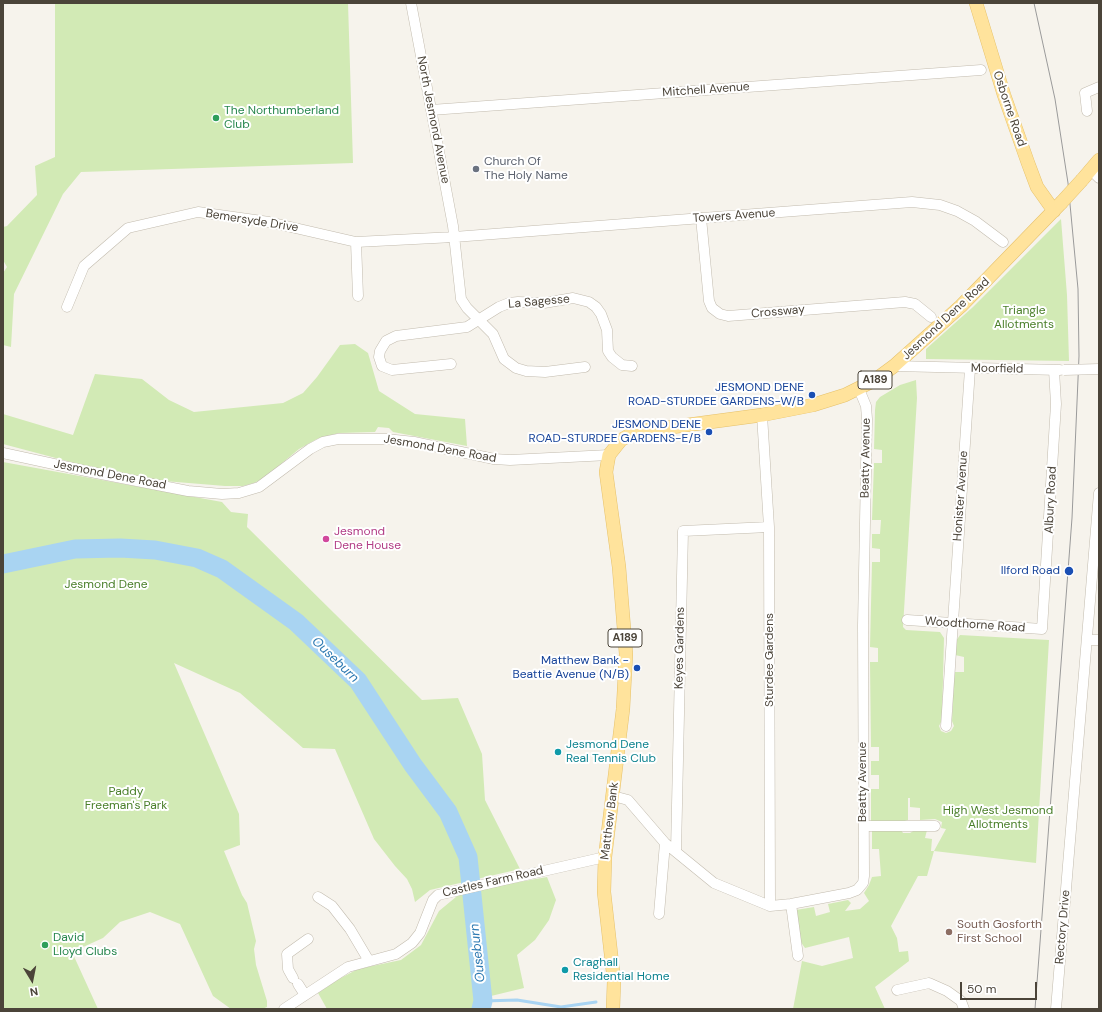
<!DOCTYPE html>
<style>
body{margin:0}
#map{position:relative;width:1102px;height:1012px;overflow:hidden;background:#f6f3ec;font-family:"DM Sans",sans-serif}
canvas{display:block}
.frame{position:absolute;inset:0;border:4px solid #4b4439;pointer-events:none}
.north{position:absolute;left:12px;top:960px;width:40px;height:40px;-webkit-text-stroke:3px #fff;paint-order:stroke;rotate:170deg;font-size:11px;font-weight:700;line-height:16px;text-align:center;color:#4b4439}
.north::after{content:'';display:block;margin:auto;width:14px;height:18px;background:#4b4439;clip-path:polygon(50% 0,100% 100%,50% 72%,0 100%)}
.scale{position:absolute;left:960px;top:982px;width:77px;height:18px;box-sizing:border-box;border:2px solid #4b4439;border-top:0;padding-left:5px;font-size:12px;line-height:14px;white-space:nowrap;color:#4b4439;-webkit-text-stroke:3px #fff;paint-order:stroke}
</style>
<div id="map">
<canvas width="1102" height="1012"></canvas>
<div class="frame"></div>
<div class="north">N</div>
<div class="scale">50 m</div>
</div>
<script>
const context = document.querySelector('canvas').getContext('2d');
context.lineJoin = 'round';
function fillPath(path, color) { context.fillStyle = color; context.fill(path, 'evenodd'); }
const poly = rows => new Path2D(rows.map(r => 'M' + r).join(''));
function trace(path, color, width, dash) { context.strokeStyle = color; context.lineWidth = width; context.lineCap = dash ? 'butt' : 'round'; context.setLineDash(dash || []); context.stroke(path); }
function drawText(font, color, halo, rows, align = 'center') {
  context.font = font + ' "DM Sans",sans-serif'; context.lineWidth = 4; context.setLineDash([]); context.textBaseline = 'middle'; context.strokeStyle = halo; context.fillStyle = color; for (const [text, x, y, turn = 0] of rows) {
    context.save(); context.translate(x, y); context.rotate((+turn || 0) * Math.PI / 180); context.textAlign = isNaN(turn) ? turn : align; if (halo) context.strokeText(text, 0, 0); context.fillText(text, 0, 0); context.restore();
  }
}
const green = poly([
 [55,3,348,3,353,163,81,172,63,194,14,294,11,347,3,345,3,273,7,267,3,260,3,227,7,226,37,195,35,166,55,157],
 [1061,219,1067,295,1069,361,926,359,926,349,973,307],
 [355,344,368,353,379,391,415,414,465,419,467,446,393,432,389,428,378,427,375,432,339,433,317,439,299,449,264,478,254,483,243,486,225,486,152,480,82,465,3,444,3,414,73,435,95,374,142,379,169,400,194,412,283,403,303,393,317,377,340,345],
 [916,380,917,398,903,627,906,630,940,632,944,638,942,720,939,726,941,731,946,733,951,731,954,726,952,721,954,672,964,672,964,657,955,655,956,641,960,635,1049,640,1036,863,934,851,927,876,918,876,891,926,897,938,899,952,908,951,909,961,875,987,885,1009,793,1009,802,961,822,966,853,958,849,937,805,948,800,941,796,910,814,907,816,916,830,912,828,904,848,900,851,903,845,911,860,909,869,901,864,893,869,885,872,877,881,876,879,849,872,849,872,830,901,830,903,833,910,833,915,830,927,830,925,838,932,839,931,851,934,851,946,829,941,828,942,822,935,819,920,820,920,808,910,807,910,798,908,798,908,820,901,822,871,823,871,789,879,789,879,775,871,775,871,761,879,761,879,747,871,747,870,662,878,662,878,648,870,647,872,562,880,562,880,549,872,548,872,534,880,534,881,520,872,520,874,463,882,463,882,450,874,449,875,410,876,402,880,397,900,385],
 [3,462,222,502,231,512,248,514,247,527,422,700,458,698,482,754,485,800,520,869,430,890,415,902,412,889,407,879,395,866,374,839,335,749,303,748,240,693,174,663,239,814,240,845,224,851,242,895,247,903,256,941,254,949,256,965,267,1001,267,1007,262,1009,231,1009,213,996,180,924,150,912,120,922,103,938,72,952,98,1009,3,1009],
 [547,877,556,900,549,920,535,940,517,955,524,988,491,996,488,1009,327,1009,318,993,337,980,358,969,401,960,421,945,439,911,462,892]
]);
const stream = poly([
 [483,1001,517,1000,561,1007,596,1002]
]);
const river = poly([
 [3,564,75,549,120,548,155,550,197,558,222,569,296,622,358,681,413,765,448,812,468,857,483,1001,481,1009]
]);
const minor = poly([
 [411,3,453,226,461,299,467,308,493,334,504,359,516,368,526,371,545,372,585,367],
 [431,110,981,70],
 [1087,111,1085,93,1099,87],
 [1091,170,1099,178],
 [701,218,709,301,712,308,720,314,728,316,905,302,915,304,931,317],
 [356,242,358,296],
 [67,307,84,266,128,228,198,212,269,222,356,242,454,237,912,202,940,205,957,211,975,221,1003,242],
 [451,364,392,370,382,366,379,357,380,351,386,341,396,336,467,327,499,307,509,303,518,302,544,303,573,298,589,302,596,307,601,314,607,330,608,351,612,357,622,365,632,366],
 [894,366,1060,370],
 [762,415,769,527,770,906],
 [3,453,86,471,188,491,222,494,239,493,259,487,310,449,323,442,338,439,386,439,414,442,494,459,510,460,609,455],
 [907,620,1042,629,1056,404,1054,370],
 [1087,640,1099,640],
 [946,726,970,369],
 [613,796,628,800,665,843,714,883,770,906,791,904,849,893,857,890,863,883,864,876,863,625,867,419,866,406,859,389],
 [864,826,935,826],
 [676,851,683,531,769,527],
 [318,897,332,906,350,929,369,961],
 [791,904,798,956],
 [659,914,665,843],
 [293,978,288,969,287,954,308,939],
 [298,984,305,995],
 [897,990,929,983,947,991,961,1001,964,1009],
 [284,1009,348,967,396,954,412,943,420,933,433,900,438,895,605,857],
 [1056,1009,1099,493]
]);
const major = poly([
 [976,3,1004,95,1028,163,1037,187,1054,211],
 [1082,180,1099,160],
 [613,1009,614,981,604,892,605,857,623,709,626,654,619,567,606,472,609,455,621,440,635,432,762,415,813,405,845,395,875,380,894,366,961,306,1061,203]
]);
const tram = poly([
 [1034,3,1055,99,1068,183,1078,289,1079,356,1072,518,1035,1009]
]);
const minorBridge = poly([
 [1064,370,1099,369]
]);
const majorBridge = poly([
 [1061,203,1082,180]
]);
const markers = [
 [216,118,4,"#2e9e5b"],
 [476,169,4,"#6b7280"],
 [812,395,4,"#1a4fb4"],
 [709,432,4,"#1a4fb4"],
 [326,539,4,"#d1479c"],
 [1069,571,5,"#1a4fb4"],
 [637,668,4,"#1a4fb4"],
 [558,752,4,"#0f9aa8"],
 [949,932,4,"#8d6e63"],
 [45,945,4,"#2e9e5b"],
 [565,970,4,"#0f9aa8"]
];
const shields = [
 [875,380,34],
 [625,638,34]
];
const shieldNames = [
 ["A189",875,380],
 ["A189",625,638]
];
const streetNames = [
 ["Mitchell Avenue",706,90,-4],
 ["Osborne Road",1009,109,71],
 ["North Jesmond Avenue",433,120,79],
 ["Towers Avenue",734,216,-4],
 ["Bemersyde Drive",252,221,9],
 ["La Sagesse",539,302,-5],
 ["Crossway",778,312,-5],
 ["Jesmond Dene Road",946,319,-43],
 ["Moorfield",997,369,1],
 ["Jesmond Dene Road",440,449,10],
 ["Beatty Avenue",866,458,-89],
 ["Jesmond Dene Road",110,475,11],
 ["Honister Avenue",961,496,-86],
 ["Albury Road",1051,500,-87],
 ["Woodthorne Road",975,625,4],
 ["Keyes Gardens",680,648,-89],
 ["Sturdee Gardens",770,660,-90],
 ["Beatty Avenue",863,782,-90],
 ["Matthew Bank",610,821,-83],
 ["Castles Farm Road",493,882,-13],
 ["Rectory Drive",1063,927,-85]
];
const leisureNames = [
 ["The Northumberland",224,111],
 ["Club",224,125],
 ["David",53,938],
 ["Lloyd Clubs",53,952]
];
const worshipNames = [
 ["Church Of",484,162],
 ["The Holy Name",484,176]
];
const parkNames = [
 ["Triangle",1024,311],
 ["Allotments",1024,325],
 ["Jesmond Dene",106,585],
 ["Paddy",126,792],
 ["Freeman's Park",126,806],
 ["High West Jesmond",998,811],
 ["Allotments",998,825]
];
const transitNames = [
 ["JESMOND DENE",804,388],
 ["ROAD-STURDEE GARDENS-W/B",804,402],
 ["JESMOND DENE",701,425],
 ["ROAD-STURDEE GARDENS-E/B",701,439],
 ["Ilford Road",1060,571],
 ["Matthew Bank -",629,661],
 ["Beattie Avenue (N/B)",629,675]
];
const hotelNames = [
 ["Jesmond",334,532],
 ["Dene House",334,546]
];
const cultureNames = [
 ["Jesmond Dene",566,745],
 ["Real Tennis Club",566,759],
 ["Craghall",573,963],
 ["Residential Home",573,977]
];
const educationNames = [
 ["South Gosforth",957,925],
 ["First School",957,939]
];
const waterNames = [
 ["Ouseburn",335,660,44],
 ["Ouseburn",478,953,-96]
];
fillPath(green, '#d2eab5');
trace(stream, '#a9d4f2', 3);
trace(river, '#a9d4f2', 19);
trace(minor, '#c2bbae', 11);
trace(major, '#e6c16a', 14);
trace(minor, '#fff', 10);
trace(major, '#ffe39c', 13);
trace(tram, '#9a9a9a', 1);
trace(minorBridge, '#c2bbae', 11, []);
trace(majorBridge, '#e6c16a', 14, []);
trace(minorBridge, '#fff', 10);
trace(majorBridge, '#ffe39c', 13);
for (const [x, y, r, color] of markers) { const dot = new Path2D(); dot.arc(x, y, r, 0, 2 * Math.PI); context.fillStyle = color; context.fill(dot); trace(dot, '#fff', 1.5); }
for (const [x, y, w] of shields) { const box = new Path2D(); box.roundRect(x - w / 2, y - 9, w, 18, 3); context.fillStyle = '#fff'; context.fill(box); trace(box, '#4b4439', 1); }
drawText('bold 11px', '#4b4439', null, shieldNames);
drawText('12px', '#4b4439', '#fff', streetNames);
drawText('12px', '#27864d', '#fff', leisureNames, 'left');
drawText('12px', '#5b616d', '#fff', worshipNames, 'left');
drawText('12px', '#4a7f2a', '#fff', parkNames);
drawText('12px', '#164399', '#fff', transitNames, 'right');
drawText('12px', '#b23c85', '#fff', hotelNames, 'left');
drawText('12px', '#0d838f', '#fff', cultureNames, 'left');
drawText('12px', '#785e54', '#fff', educationNames, 'left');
drawText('italic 13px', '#2e7ab2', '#fff', waterNames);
</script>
